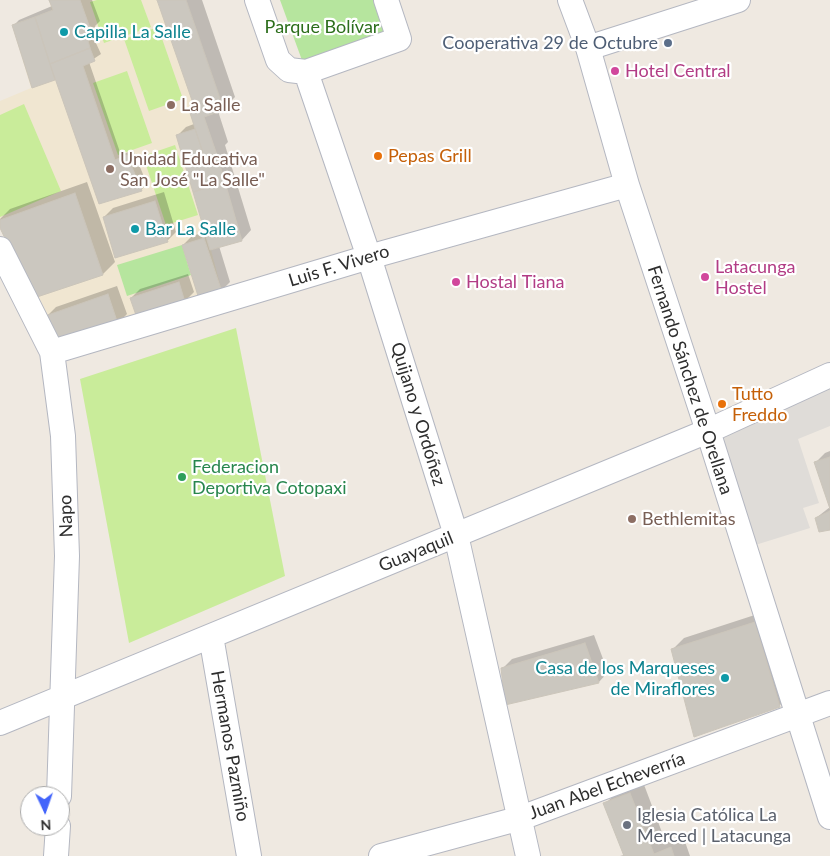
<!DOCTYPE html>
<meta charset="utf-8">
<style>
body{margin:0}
#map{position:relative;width:830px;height:856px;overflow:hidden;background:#efe9e1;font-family:Lato,sans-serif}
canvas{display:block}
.north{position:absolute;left:20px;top:786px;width:50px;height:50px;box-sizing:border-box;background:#fff;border:1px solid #ababab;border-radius:50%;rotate:177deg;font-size:14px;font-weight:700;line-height:20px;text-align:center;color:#2e2e2e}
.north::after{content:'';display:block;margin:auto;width:18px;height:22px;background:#4264fb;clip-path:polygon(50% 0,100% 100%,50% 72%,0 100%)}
</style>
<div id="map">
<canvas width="830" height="856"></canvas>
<div class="north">N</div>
</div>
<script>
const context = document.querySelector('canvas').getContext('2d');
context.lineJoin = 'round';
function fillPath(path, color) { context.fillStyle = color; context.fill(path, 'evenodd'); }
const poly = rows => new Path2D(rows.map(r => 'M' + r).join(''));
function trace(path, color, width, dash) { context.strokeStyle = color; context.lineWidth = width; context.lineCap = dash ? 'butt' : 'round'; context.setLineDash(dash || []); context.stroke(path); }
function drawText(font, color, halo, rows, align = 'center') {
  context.font = font + ' Lato,sans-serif'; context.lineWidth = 4.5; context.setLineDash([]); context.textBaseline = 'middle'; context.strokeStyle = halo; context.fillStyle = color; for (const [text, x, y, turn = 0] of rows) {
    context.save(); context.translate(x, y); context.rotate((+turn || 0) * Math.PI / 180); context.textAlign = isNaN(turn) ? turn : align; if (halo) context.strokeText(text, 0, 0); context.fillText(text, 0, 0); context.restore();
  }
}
const education = poly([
 [49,0,186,0,224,110,204,117,242,241,211,250,222,292,57,343,0,227,0,101,31,88,12,25,52,11]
]);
const green = poly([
 [280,0,379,0,390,35,303,63],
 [182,245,191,275,127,296,117,265]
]);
const pitch = poly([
 [97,0,141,0,151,27,104,43,90,2],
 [158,27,183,99,149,111,124,39],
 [127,71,152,143,118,155,93,83],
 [24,104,61,191,0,217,0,115],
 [175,145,198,215,166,225,143,156],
 [236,328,285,576,129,643,80,379]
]);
const plaza = poly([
 [830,385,830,426,798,439,819,503,803,508,810,528,752,546,717,433]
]);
const shadow = poly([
 [51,0,92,0,100,21,95,26,99,38,95,41,101,54,89,62,121,155,133,150,147,184,141,190,99,203,56,78,32,87,13,26,19,20,52,6],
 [158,0,202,0,235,97,223,109,218,111,228,142,225,145,251,230,242,240,219,246,230,282,221,291,183,245,192,236,206,232,177,136,186,127,194,124,190,111,195,106],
 [87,182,115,262,103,274,35,297,0,225,0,219,10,209],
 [164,192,176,232,167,241,104,217,113,208],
 [188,274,194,292,185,301,131,298,140,289],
 [117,286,127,314,118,323,47,316,56,307],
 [830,451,830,505,816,462,825,453],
 [830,507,830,528,816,518],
 [767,611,791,694,779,706,672,650,684,638],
 [594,635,608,672,599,682,506,703,503,668,512,659],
 [643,782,666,843,683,836,690,856,620,856,624,855,605,804,617,792]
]);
const building = poly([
 [49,0,80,0,91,31,86,33,90,48,50,64,35,17,53,10,49,0],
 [157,0,186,0,224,110,204,117,217,155,205,159,189,110,195,109,157,0],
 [35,17,55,80,32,88,12,25,35,17],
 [90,48,95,61,83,66,115,160,127,155,142,191,99,204,50,64,90,48],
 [195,129,205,159,217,155,225,182,193,192,176,135,195,129],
 [225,182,242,241,210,250,193,192,225,182],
 [75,193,103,275,34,298,0,228,0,220,75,193],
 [155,201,168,242,115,258,103,217,155,201],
 [204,238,222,292,199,299,182,245,204,238],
 [179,282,185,302,137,318,130,298,179,282],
 [108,294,118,324,57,343,45,316,108,294],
 [830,457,830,509,814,462,830,457],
 [830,511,830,530,819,532,815,518,830,511],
 [755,622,780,707,694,737,671,649,755,622],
 [585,643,599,683,505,705,501,668,585,643],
 [630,793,654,854,671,847,674,856,624,856,603,803,630,793]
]);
const minor = poly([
 [257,0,278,60,289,70,306,72,399,39,386,0],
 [570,0,588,48,627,185,708,431,830,817],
 [588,48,738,0],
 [306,72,369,257,456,535,528,856],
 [0,249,52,352,63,436,67,556,59,796],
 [52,352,369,257,627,185],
 [211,636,249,856],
 [0,723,708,431,830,375],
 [56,856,58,826],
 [381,856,521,818,830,703]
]);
const markers = [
 [64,32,5,"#0f9aa8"],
 [668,43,5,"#5c6f8a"],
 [615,71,5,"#d1479c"],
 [171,105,5,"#8d6e63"],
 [378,156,5,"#e8710a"],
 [110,169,5,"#8d6e63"],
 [135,229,5,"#0f9aa8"],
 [705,277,5,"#d1479c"],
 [456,282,5,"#d1479c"],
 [722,404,5,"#e8710a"],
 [182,477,5,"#2e9e5b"],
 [632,519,5,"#8d6e63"],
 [725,678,5,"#0f9aa8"],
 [627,825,5,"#6b7280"]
];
const parkNames = [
 ["Parque Bolívar",322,27]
];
const cultureNames = [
 ["Capilla La Salle",74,32],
 ["Bar La Salle",145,229],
 ["Casa de los Marqueses",715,668,"right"],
 ["de Miraflores",715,689,"right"]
];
const serviceNames = [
 ["Cooperativa 29 de Octubre",658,43]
];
const hotelNames = [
 ["Hotel Central",625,71],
 ["Latacunga",715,267],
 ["Hostel",715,288],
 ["Hostal Tiana",466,282]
];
const educationNames = [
 ["La Salle",181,105],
 ["Unidad Educativa",120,159],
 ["San José \"La Salle\"",120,180],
 ["Bethlemitas",642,519]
];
const foodNames = [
 ["Pepas Grill",388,156],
 ["Tutto",732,394],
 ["Freddo",732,415]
];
const streetNames = [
 ["Luis F. Vivero",339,266,-17],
 ["Fernando Sánchez de Orellana",690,380,72],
 ["Quijano y Ordóñez",418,414,73],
 ["Napo",66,516,-92],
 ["Guayaquil",416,552,-22],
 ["Hermanos Pazmiño",230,746,80],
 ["Juan Abel Echeverría",607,786,-20]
];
const leisureNames = [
 ["Federacion",192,467],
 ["Deportiva Cotopaxi",192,488]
];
const worshipNames = [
 ["Iglesia Católica La",637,815],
 ["Merced | Latacunga",637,836]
];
fillPath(education, '#f0e6d1');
fillPath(green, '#b6e59e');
fillPath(pitch, '#c9ec9a');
fillPath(plaza, '#dfdcd8');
fillPath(shadow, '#0003');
fillPath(building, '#cbc7bf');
trace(building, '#cbc5ba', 1);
trace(minor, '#b4b7c1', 26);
trace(minor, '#fff', 24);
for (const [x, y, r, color] of markers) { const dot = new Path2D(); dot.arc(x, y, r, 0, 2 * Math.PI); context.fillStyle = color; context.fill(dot); trace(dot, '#fff', 2); }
drawText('18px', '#2c6e1b', '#fff', parkNames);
drawText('18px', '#0d838f', '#fff', cultureNames, 'left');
drawText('18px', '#4e5e75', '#fff', serviceNames, 'right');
drawText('18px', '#b23c85', '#fff', hotelNames, 'left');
drawText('18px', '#785e54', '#fff', educationNames, 'left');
drawText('18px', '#c56008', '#fff', foodNames, 'left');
drawText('18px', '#2e2e2e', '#fff', streetNames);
drawText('18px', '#27864d', '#fff', leisureNames, 'left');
drawText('18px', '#5b616d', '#fff', worshipNames, 'left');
</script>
